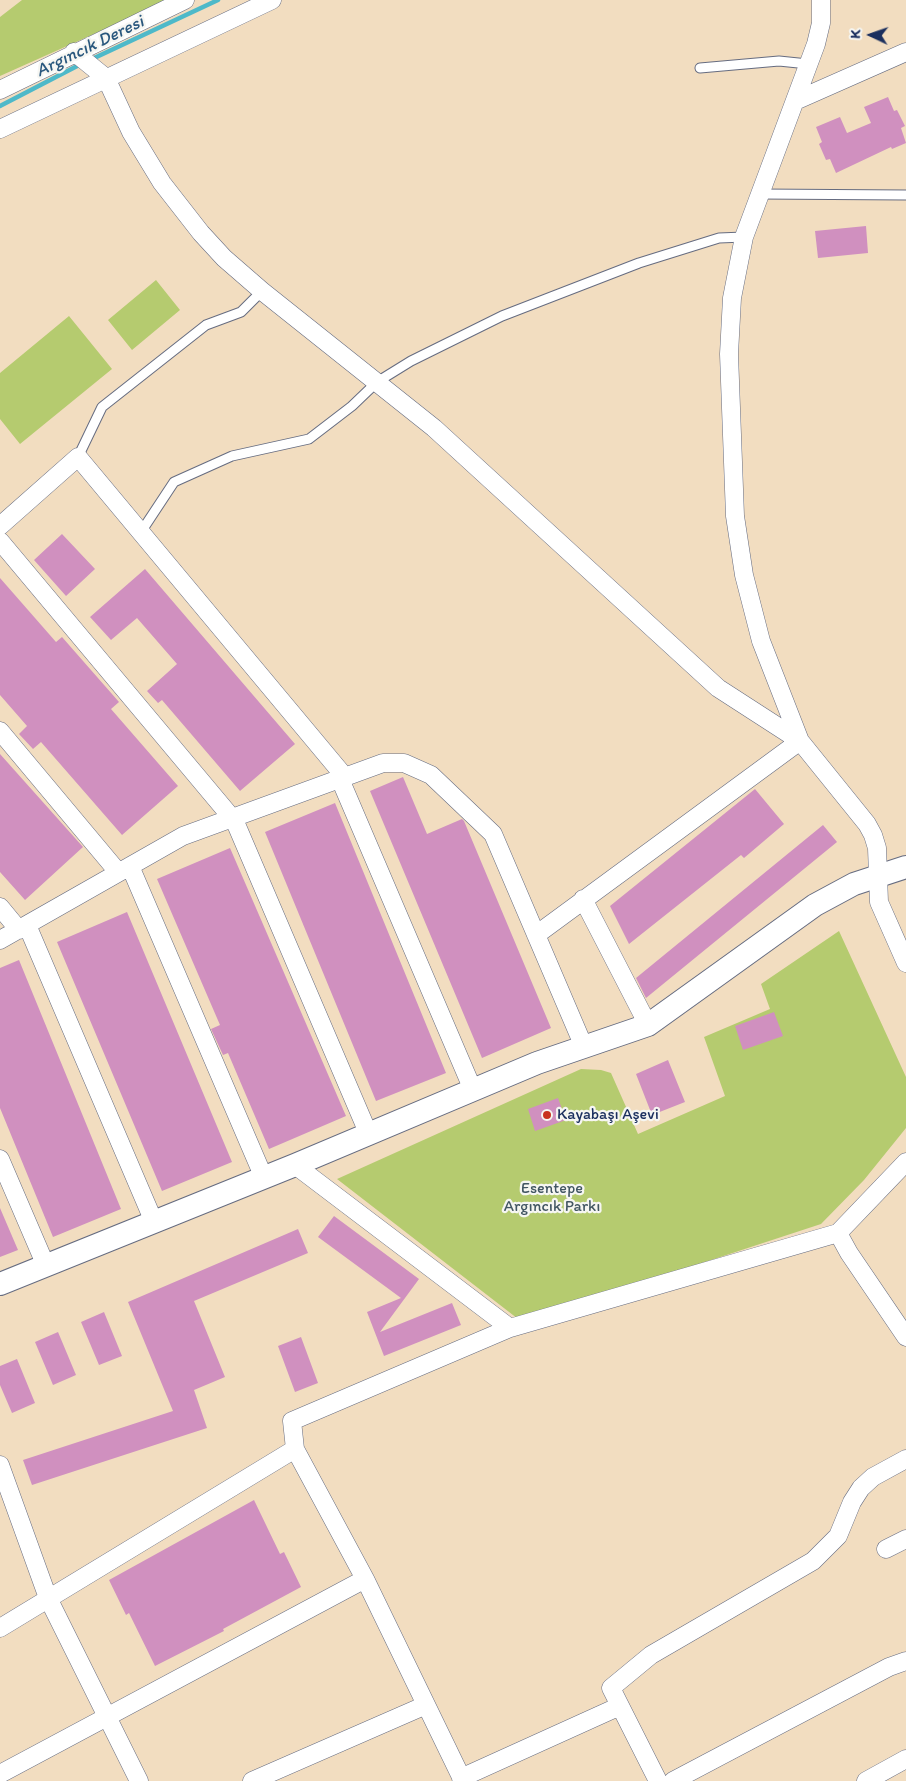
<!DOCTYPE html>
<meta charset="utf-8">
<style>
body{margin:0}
#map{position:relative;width:906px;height:1781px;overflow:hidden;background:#f2ddc0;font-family:Itim,sans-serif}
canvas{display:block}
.north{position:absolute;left:846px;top:10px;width:50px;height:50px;-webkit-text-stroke:4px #f6f6f2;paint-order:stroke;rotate:273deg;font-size:14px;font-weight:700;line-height:20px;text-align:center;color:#1b2f5e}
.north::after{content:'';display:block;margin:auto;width:18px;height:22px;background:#1b2f5e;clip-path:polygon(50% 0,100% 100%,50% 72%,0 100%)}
</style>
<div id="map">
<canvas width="906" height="1781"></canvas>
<div class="north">K</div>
</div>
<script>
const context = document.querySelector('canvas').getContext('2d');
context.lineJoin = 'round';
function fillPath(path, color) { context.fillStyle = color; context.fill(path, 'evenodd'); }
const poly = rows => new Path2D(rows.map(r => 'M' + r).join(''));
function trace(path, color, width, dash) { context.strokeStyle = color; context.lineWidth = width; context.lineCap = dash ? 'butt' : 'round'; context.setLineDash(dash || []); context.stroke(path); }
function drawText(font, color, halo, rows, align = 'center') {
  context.font = font + ' Itim,sans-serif'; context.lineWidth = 4.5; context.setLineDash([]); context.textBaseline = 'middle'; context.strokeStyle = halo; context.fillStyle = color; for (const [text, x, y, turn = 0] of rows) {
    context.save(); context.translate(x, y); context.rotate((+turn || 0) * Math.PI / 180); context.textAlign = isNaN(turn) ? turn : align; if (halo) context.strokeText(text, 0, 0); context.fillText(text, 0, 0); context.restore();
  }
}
const green = poly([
 [22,0,170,0,0,76,0,17],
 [156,280,180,310,132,350,108,320],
 [69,316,112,369,20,444,0,419,0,373],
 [839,931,906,1077,906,1128,864,1180,821,1224,522,1322,337,1179,581,1069,601,1070,611,1073,638,1134,725,1096,704,1037,770,1009,761,984]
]);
const stream = poly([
 [90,60,218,0],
 [0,106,81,64]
]);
const building = poly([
 [888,97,894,111,897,110,905,126,901,128,906,143,892,149,891,147,836,173,830,159,826,160,819,144,822,142,816,127,840,117,847,133,871,123,864,107],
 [866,226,868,253,818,258,815,231],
 [62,534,95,569,66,596,34,560],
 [145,569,295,744,240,791,162,700,158,703,147,691,177,664,137,618,111,640,90,617],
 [0,578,56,642,62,637,119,702,111,709,178,786,122,835,41,742,33,749,19,734,27,726,0,695],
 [0,754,83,847,25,900,0,872],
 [403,777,427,834,462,819,464,821,551,1028,482,1058,370,791],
 [755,789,784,824,744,858,741,855,629,944,610,906],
 [335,803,446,1073,376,1101,265,832],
 [823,825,837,842,646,998,636,978],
 [230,848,346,1116,269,1149,228,1053,223,1055,211,1029,220,1025,157,879],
 [127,912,232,1162,162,1191,57,942],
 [19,960,121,1209,53,1237,0,1108,0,968],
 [774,1012,783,1036,743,1050,735,1026],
 [668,1060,685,1102,652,1115,636,1074],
 [558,1098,566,1120,535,1131,528,1109],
 [0,1208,18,1250,0,1257],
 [334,1216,419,1279,380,1332,452,1303,461,1325,384,1356,367,1312,401,1298,318,1237],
 [298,1229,308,1253,194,1301,225,1377,194,1390,207,1428,32,1485,23,1460,173,1411,128,1302],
 [104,1312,122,1356,99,1365,81,1322],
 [58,1332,76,1375,53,1385,35,1342],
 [301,1337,318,1383,295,1392,278,1346],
 [17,1359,35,1403,12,1413,0,1385,0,1366],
 [254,1500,280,1554,284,1552,301,1587,223,1629,224,1631,155,1666,129,1613,126,1615,109,1580]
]);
const service = poly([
 [700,68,779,61,808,64],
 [759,194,906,195],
 [78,457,102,407,206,325,241,312,262,291],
 [141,532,174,482,232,456,309,439,352,406,377,382,411,361,502,316,639,263,719,238,744,237]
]);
const minor = poly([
 [74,52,106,78,131,132,162,183,201,233,224,258,262,291,434,428,718,688,800,741],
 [0,90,185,0],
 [795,101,906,52],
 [0,129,272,0],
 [0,526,78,457,345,777],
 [0,541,232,818],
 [0,731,118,872],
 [800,741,761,641,744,575,735,516,729,354,732,298,744,237,816,44,821,23,821,0],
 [340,779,473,1090],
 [233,817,369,1135],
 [130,866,264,1178],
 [583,899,648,1025],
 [0,907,19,930],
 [27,925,154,1222],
 [536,935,800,741,867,824,873,835,877,848,879,902,906,963],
 [0,940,183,836,383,763,404,763,431,775,493,834,584,1047],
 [0,1159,46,1266],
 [295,1165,510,1328],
 [838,1233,849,1253,906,1337],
 [295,1449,292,1421,510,1328,838,1233,906,1162],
 [0,1465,48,1598,139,1781],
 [886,1549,906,1539],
 [0,1628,295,1449,365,1579,463,1781],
 [0,1774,365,1579],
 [461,1778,620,1706],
 [252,1781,426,1705],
 [658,1781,611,1688,651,1655,813,1561,838,1536,852,1502,861,1488,873,1477,906,1459],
 [673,1781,889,1667,906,1661],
 [866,1781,906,1759]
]);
const tertiary = poly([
 [0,1284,295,1165,537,1063,648,1025,815,905,854,884,906,867]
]);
const markers = [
 [547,1115,5,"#c8321e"]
];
const poiNames = [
 ["Kayabaşı Aşevi",557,1115]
];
const parkNames = [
 ["Esentepe",552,1189],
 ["Argıncık Parkı",552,1207]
];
const waterNames = [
 ["Argıncık Deresi",90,47,-26]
];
fillPath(green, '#b5cb6f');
trace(stream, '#4eb9c9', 4.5);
fillPath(building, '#d090bf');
trace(service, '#666c80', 11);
trace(minor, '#666c80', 19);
trace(tertiary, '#666c80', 24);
trace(service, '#fff', 9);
trace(minor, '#fff', 18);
trace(tertiary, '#fff', 22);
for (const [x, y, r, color] of markers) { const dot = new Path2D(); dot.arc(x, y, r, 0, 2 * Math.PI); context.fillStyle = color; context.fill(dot); trace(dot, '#f6f6f2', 2); }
drawText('16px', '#1b2f5e', '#f6f6f2', poiNames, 'left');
drawText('16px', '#425662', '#f6f6f2', parkNames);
drawText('italic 18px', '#2a587e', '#f6f6f2', waterNames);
</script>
